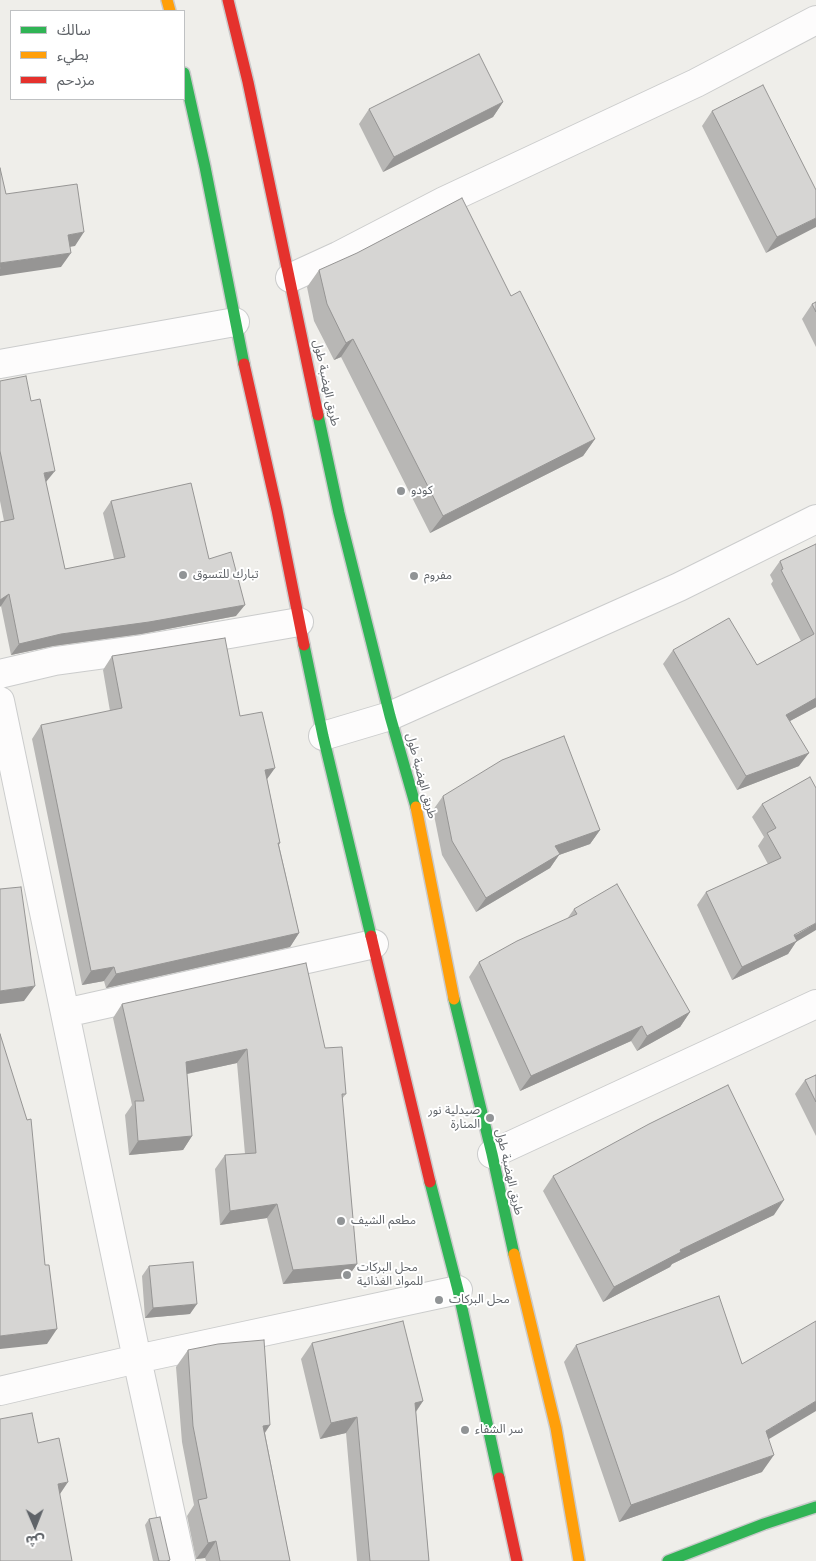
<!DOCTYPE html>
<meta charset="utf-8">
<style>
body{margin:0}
#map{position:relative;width:816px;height:1561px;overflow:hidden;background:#efeeea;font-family:Arial,"Noto Sans Arabic",sans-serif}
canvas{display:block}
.legend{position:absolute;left:10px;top:10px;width:175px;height:90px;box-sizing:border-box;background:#fff;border:1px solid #bfc1c3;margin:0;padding:6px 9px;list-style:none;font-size:15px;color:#5f6368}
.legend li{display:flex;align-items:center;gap:10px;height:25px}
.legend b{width:25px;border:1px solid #bfc1c3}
.north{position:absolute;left:10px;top:1501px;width:50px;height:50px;-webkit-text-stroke:4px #fff;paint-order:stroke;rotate:179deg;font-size:14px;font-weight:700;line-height:20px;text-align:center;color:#5f6368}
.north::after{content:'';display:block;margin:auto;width:18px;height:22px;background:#5f6368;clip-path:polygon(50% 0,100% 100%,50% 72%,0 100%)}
</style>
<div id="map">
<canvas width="816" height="1561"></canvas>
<ul class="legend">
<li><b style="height:6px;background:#30b455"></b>سالك</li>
<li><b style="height:6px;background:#ff9f0a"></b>بطيء</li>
<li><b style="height:6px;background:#e5322d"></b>مزدحم</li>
</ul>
<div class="north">ش</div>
</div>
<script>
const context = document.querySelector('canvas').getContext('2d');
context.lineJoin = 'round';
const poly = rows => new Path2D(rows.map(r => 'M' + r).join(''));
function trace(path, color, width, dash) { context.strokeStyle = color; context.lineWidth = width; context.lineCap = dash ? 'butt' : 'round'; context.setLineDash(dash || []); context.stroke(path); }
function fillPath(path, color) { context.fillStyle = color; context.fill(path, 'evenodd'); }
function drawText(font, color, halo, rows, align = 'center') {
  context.font = font + ' Arial,"Noto Sans Arabic",sans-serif'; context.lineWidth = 4; context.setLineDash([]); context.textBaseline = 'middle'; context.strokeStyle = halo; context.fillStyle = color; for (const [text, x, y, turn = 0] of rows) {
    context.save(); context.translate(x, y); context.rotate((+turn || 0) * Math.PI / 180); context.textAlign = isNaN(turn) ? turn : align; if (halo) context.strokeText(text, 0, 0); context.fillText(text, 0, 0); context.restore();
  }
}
const street = poly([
 [290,278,338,256,444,201,696,83,816,20],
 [0,364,235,322],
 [0,674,55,661,143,649,299,622],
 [0,701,137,1359,181,1561],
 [323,736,390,716,679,587,816,519],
 [65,1013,374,944],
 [492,1154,816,1004],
 [0,1391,137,1359,458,1290]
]);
const fast = poly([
 [184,73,205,167,244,364],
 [318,415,339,513,390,716,416,807],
 [304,645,323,736,371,936],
 [454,999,492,1154,514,1254],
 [430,1182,458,1290,499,1478],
 [668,1561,764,1524,816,1507]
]);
const slow = poly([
 [167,0,170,11],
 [416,807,454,999],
 [514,1254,556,1428,579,1561]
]);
const jam = poly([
 [228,0,248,82,318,415],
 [244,364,277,510,304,645],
 [371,936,430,1182],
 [499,1478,517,1561]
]);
const wall = poly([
 [503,102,493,117,383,172,359,124,369,109],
 [712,111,816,190,766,253,702,126],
 [319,270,511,296,595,439,583,456,430,533,341,357,334,360,314,321,307,287],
 [816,302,816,347,802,319,812,304],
 [0,381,46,483,65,569,114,559,103,513,111,501,209,559,236,616,141,634,53,646,11,655,1,606,4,521,0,501],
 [816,544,816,707,790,721,799,766,737,790,663,664,673,650,757,665,801,641,771,584,773,581,770,575,780,561],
 [112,656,240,716,267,779,280,843,279,845,299,933,290,947,106,988,104,981,82,985,32,739,41,725,110,711,103,670],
 [810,777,796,942,788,954,732,980,697,905,706,892,768,864,758,846,764,837,752,817,762,804],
 [443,796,600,830,590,844,559,855,550,868,476,912,442,855,433,810],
 [574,909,690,1012,680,1027,637,1051,631,1041,520,1091,469,977,479,962,567,919],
 [122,1004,325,1048,346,1094,342,1099,357,1264,347,1278,283,1284,267,1218,220,1225,215,1169,225,1155,245,1154,237,1063,187,1074,192,1136,183,1150,129,1155,125,1115,132,1105,113,1018],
 [816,1075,816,1136,795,1094,805,1080],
 [553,1176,774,1215,672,1264,670,1267,603,1302,543,1191],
 [149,1266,190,1314,145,1318,142,1276],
 [312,1343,423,1401,416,1412,429,1561,357,1561,346,1433,320,1439,301,1359],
 [576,1345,742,1364,769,1439,762,1472,619,1522,564,1362],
 [188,1350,270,1425,265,1433,290,1561,206,1561,205,1558,196,1559,187,1516,194,1505,182,1442,176,1367],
 [149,1519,170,1560,170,1561,153,1561,145,1525]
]);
const shadedWall = poly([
 [503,102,493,117,383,172,394,157],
 [816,218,816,227,766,253,777,237],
 [84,232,75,246,58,249,68,235],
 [71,253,61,267,0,276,0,263],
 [353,339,341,357,334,360,346,343],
 [595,439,583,456,430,533,443,516],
 [55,471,46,482,44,473],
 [9,594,1,606,0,607,0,600],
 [245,605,236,616,141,634,53,646,11,655,19,644,61,634],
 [816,698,816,707,777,728,786,715],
 [809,753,799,766,737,790,746,776],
 [275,768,265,782,265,770],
 [600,830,590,844,559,855,550,868,476,912,486,898,555,846],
 [816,923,816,930,796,942,788,954,732,980,742,967],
 [299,933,290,947,106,988,116,974],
 [114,967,104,981,82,985,91,971],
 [35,986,24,1001,0,1004,0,991],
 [690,1012,680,1027,637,1051,647,1036],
 [642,1026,631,1041,520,1091,531,1076],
 [247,1049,237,1063,177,1076,186,1062],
 [192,1136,183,1150,129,1155,138,1141],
 [784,1200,774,1215,672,1264,670,1267,603,1302,614,1287,680,1250],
 [277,1204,267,1218,220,1225,230,1211],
 [357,1264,347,1278,283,1284,293,1270],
 [197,1304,190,1314,145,1318,153,1308],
 [57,1329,47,1344,0,1349,0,1336],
 [423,1401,412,1417,415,1403],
 [816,1401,816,1411,754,1448,766,1431],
 [357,1417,346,1433,320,1439,331,1423],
 [270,1425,259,1441,263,1426],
 [774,1455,762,1472,619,1522,631,1505],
 [68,1482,58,1497,58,1484],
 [216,1541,205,1558,196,1559,208,1543]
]);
const building = poly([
 [479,54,503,102,394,157,369,109,479,54],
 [763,85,816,190,816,218,777,237,712,111,763,85],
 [0,168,6,194,77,184,84,232,68,235,71,253,0,263,1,269,0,269,0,168],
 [462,198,511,296,520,291,595,439,443,516,353,339,346,343,327,304,319,270,357,253,462,198],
 [816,302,816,312,812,304,816,302],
 [26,376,31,401,40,399,55,471,44,473,65,569,125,557,111,501,191,483,209,559,231,552,245,605,149,622,61,634,19,644,9,594,0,600,0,522,14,519,0,451,0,381,26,376],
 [816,544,816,698,786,715,809,753,746,776,673,650,729,618,757,665,814,634,781,570,783,569,780,561,816,544],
 [225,638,240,716,262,712,275,768,265,770,280,843,278,843,299,933,116,974,114,967,91,971,41,725,122,708,112,656,225,638],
 [564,736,600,830,555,846,560,854,486,898,452,841,443,796,502,760,564,736],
 [810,777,816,788,816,923,794,935,797,941,742,967,706,892,781,858,767,833,776,828,762,804,810,777],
 [617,884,690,1012,647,1036,642,1026,531,1076,479,962,517,941,577,914,574,909,617,884],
 [21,887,35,986,0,991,0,889,21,887],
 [306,963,325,1048,342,1047,346,1094,342,1094,357,1264,293,1270,277,1204,230,1211,225,1155,256,1153,247,1049,186,1062,192,1136,138,1141,135,1101,144,1101,122,1004,306,963],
 [0,1034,27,1120,31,1119,45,1265,49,1265,57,1329,0,1336,0,1034],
 [816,1075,816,1102,805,1080,816,1075],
 [728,1085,784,1200,680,1250,681,1252,614,1287,553,1176,649,1124,728,1085],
 [193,1262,197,1304,153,1308,149,1266,193,1262],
 [719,1296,742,1364,816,1321,816,1401,766,1431,774,1455,631,1505,576,1345,719,1296],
 [403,1321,423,1401,415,1403,429,1561,370,1561,357,1417,331,1423,312,1343,403,1321],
 [264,1340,270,1425,263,1426,290,1561,220,1561,216,1541,208,1543,198,1500,207,1498,193,1426,188,1350,218,1344,264,1340],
 [32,1413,38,1443,59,1438,68,1482,58,1484,72,1561,0,1561,0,1419,32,1413],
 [160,1517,170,1560,167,1561,159,1561,149,1519,160,1517]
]);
const markers = [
 [401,491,5,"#919496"],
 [183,575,5,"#919496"],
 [414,576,5,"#919496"],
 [490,1118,5,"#919496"],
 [341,1221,5,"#919496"],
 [347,1275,5,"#919496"],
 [439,1300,5,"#919496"],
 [465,1430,5,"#919496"]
];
const streetNames = [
 ["طريق الهضبة طول",326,383,78],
 ["طريق الهضبة طول",421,776,75],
 ["طريق الهضبة طول",509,1172,77]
];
const poiNames = [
 ["كودو",411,491],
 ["تبارك للتسوق",193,575],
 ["مفروم",424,576],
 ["صيدلية نور",480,1111,"right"],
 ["المنارة",480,1125,"right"],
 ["مطعم الشيف",351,1221],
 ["محل البركات",357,1268],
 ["للمواد الغذائية",357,1282],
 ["محل البركات",449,1300],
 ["سر الشفاء",475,1430]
];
trace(street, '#cbcccc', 30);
trace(fast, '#cacacb', 14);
trace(slow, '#cacacb', 14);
trace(jam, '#cacacb', 14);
trace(street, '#fdfcfc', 28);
trace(fast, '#30b455', 11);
trace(slow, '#ff9f0a', 11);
trace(jam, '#e5322d', 11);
fillPath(wall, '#b8b7b5');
fillPath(shadedWall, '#969594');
fillPath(building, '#d6d5d3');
trace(building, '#969594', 1);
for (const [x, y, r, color] of markers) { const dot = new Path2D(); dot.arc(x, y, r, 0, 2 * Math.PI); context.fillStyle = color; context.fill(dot); trace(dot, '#fff', 2); }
drawText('12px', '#5f6368', '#fff', streetNames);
drawText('12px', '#5f6368', '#fff', poiNames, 'left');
</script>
